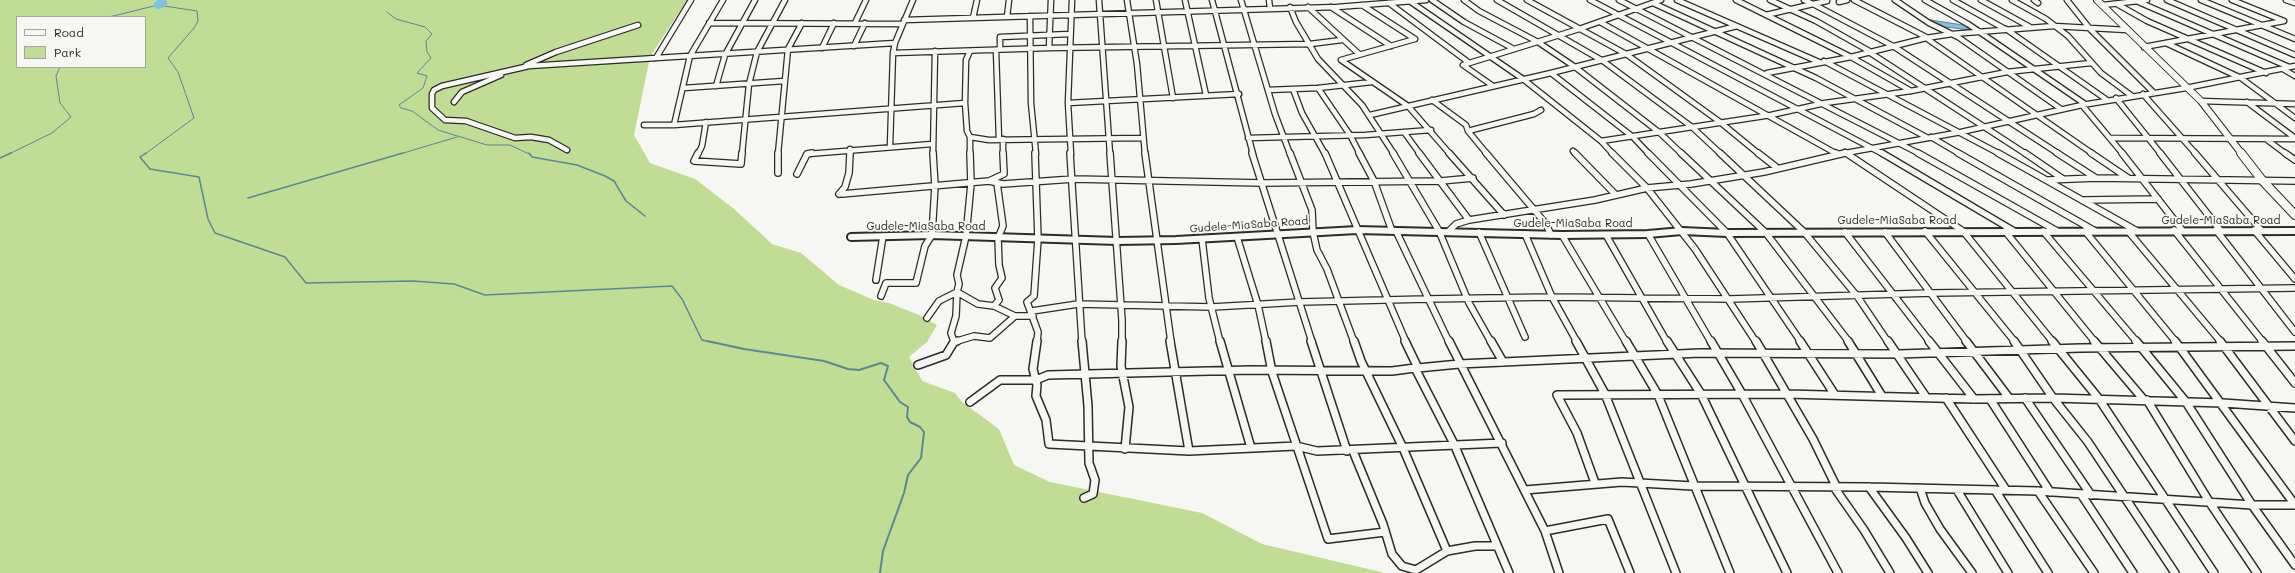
<!DOCTYPE html>
<style>
body{margin:0}
#map{position:relative;width:2295px;height:573px;overflow:hidden;background:#f6f6f2;font-family:Mali,sans-serif}
canvas{display:block}
.legend{position:absolute;left:16px;top:16px;width:130px;height:52px;box-sizing:border-box;background:#f6f6f2;border:1px solid #a5a5a2;margin:0;padding:5px 7px;list-style:none;font-size:12px;color:#2b2b2b}
.legend li{display:flex;align-items:center;gap:8px;height:20px}
.legend b{width:20px;border:1px solid #a5a5a2}
</style>
<div id="map">
<canvas width="2295" height="573"></canvas>
<ul class="legend">
<li><b style="height:5px;background:#f6f6f2"></b>Road</li>
<li><b style="height:11px;background:#c1dc94"></b>Park</li>
</ul>
</div>
<script>
const context = document.querySelector('canvas').getContext('2d');
context.lineJoin = 'round';
function fillPath(path, color) { context.fillStyle = color; context.fill(path, 'evenodd'); }
const poly = rows => new Path2D(rows.map(r => 'M' + r).join(''));
function trace(path, color, width, dash) { context.strokeStyle = color; context.lineWidth = width; context.lineCap = dash ? 'butt' : 'round'; context.setLineDash(dash || []); context.stroke(path); }
function drawText(font, color, halo, rows, align = 'center') {
  context.font = font + ' Mali,sans-serif'; context.lineWidth = 3.5; context.setLineDash([]); context.textBaseline = 'middle'; context.strokeStyle = halo; context.fillStyle = color; for (const [text, x, y, turn = 0] of rows) {
    context.save(); context.translate(x, y); context.rotate((+turn || 0) * Math.PI / 180); context.textAlign = isNaN(turn) ? turn : align; if (halo) context.strokeText(text, 0, 0); context.fillText(text, 0, 0); context.restore();
  }
}
const green = poly([
 [0,0,687,0,650,57,634,135,650,163,695,179,733,208,772,244,801,253,839,285,874,300,889,303,919,315,937,325,927,342,909,357,922,381,955,393,962,402,999,429,1014,465,1050,482,1202,513,1262,544,1385,573,0,573],
 [17,17,145,17,145,67,17,67]
]);
const water = poly([
 [1931,20,1963,25,1969,30,1946,27,1931,20]
]);
const streamFar2 = poly([
 [387,12,396,19,425,27,432,34,426,41,427,52,431,58,417,73,427,76,423,88,399,105,401,108,412,111,438,130,487,145,510,145,529,154],
 [109,17,158,5,197,11,198,21,194,28,168,58,178,72,194,118,145,154],
 [9,154,52,133,71,117,60,103,56,76,60,67],
 [400,154,457,137]
]);
const streamFar1 = poly([
 [146,153,140,157,150,169,199,177,208,219,215,233,285,257,306,283,413,281,454,284,485,295,672,286,682,299,702,340,711,342],
 [529,153,532,157,577,165,605,176,614,181,626,201,645,216],
 [0,158,11,153],
 [248,198,403,153]
]);
const stream = poly([
 [707,341,744,349,824,361,848,369,859,370,881,363,888,366,884,380,900,402,908,407,907,417,910,422,920,427,924,432,921,458,908,475,904,493,883,551,880,573]
]);
const river = poly([
 [158,5,163,3,161,0]
]);
const minorFar2 = poly([
 [1099,0,1110,154],
 [1127,0,1137,64,1145,154],
 [1156,0,1173,98],
 [1185,0,1206,95],
 [1212,0,1253,154],
 [1241,0,1275,114,1290,154],
 [1269,0,1270,8],
 [1432,0,1464,22,1514,49],
 [1464,0,1479,11,1538,42,1575,67,1660,133,1682,154],
 [1497,0,1603,61,1692,127,1721,154],
 [1527,0,1626,54,1720,122,1759,154],
 [1590,0,1883,154],
 [1619,0,1920,154],
 [1677,0,1819,62],
 [1736,0,1851,57,1911,91],
 [1770,0,1816,21,1871,52],
 [1854,0,1928,38],
 [1895,0,1929,23,1958,37,2061,109],
 [1925,0,1968,24,2085,104],
 [1953,0,2005,29],
 [1981,0,2030,27],
 [2012,0,2046,19,2068,36,2101,73,2132,96],
 [2034,0,2038,3],
 [2067,0,2090,29,2153,92],
 [2134,0,2289,67],
 [2167,0,2295,55],
 [2201,0,2295,39],
 [2232,0,2284,21],
 [2286,0,2295,3],
 [1411,2,1523,79,1601,141,1613,154],
 [1839,2,1847,0],
 [1389,3,1468,62],
 [1653,3,1816,78,1928,138],
 [1813,4,1893,46,2059,154],
 [1813,4,1827,1],
 [2117,4,2147,21,2266,73],
 [1362,5,1415,39,1341,60,1408,106,1450,154],
 [2103,5,2147,0],
 [1290,7,1296,22,1318,59,1362,105,1394,154],
 [1308,7,1359,54],
 [1331,7,1391,46],
 [1766,15,1813,4,1804,0],
 [1030,16,1031,103,1036,154],
 [1007,17,1009,0],
 [973,18,977,0],
 [904,20,1337,7,1426,0],
 [1600,22,1837,154],
 [709,23,902,24],
 [855,23,866,0],
 [2006,29,2107,100],
 [1926,38,2093,154],
 [2166,43,2241,78,2295,118],
 [854,46,865,23],
 [2144,47,2284,21],
 [822,48,834,23],
 [1049,48,1051,0],
 [970,51,966,60,965,103,967,131,970,137,989,140,1143,138],
 [1869,52,2026,154],
 [893,53,1049,48,1310,44,1342,40],
 [656,58,691,0],
 [1824,61,2000,154],
 [526,65,556,52,638,25],
 [2283,69,2295,76],
 [1551,73,1737,26],
 [1767,73,1851,57,1926,38,1952,34,2054,26,2127,30],
 [716,86,725,55,755,0],
 [1493,86,1463,65,1579,29,1661,0],
 [684,88,784,81],
 [1318,88,1350,135,1360,154],
 [1293,89,1302,113,1325,154],
 [1268,90,1318,88,1372,82],
 [2143,94,2196,154],
 [2116,98,2161,154],
 [1432,100,1466,125,1468,131,1487,154],
 [2201,101,2295,104],
 [454,102,462,92,501,75],
 [2247,102,2295,138],
 [1068,103,1239,94],
 [2082,105,2123,154],
 [1370,115,1551,73,1633,137,1649,154],
 [644,125,674,125,965,103],
 [674,125,690,56,723,0],
 [1468,131,1534,114,1541,110],
 [1404,132,1420,154],
 [970,137,970,154],
 [1931,137,1960,154],
 [1248,138,1365,135,1431,130],
 [2111,138,2295,139],
 [1003,139,1003,154],
 [2266,139,2286,154],
 [999,140,996,50,1000,49,1000,37,1070,34],
 [1601,141,1771,115,1825,103,1911,91,2007,72,2091,63],
 [890,146,893,53,895,43,913,0],
 [567,150,549,140,531,137,515,138,466,121,445,120,432,108,432,94,434,90,442,86,529,66,895,43],
 [1573,151,1576,154],
 [1845,152,1848,154],
 [698,154,702,146,706,122],
 [742,154,749,84,757,52,785,0],
 [778,154,788,49,802,23],
 [808,154,932,144],
 [850,154,850,149],
 [933,154,935,51],
 [1071,154,1068,103,1072,0],
 [1840,154,1961,132,2082,105,2186,88,2295,66]
]);
const minorFar1 = poly([
 [698,153,694,161,741,164,742,153],
 [778,153,778,173],
 [1035,153,1038,239,1034,296,1027,302,1038,332,1037,342],
 [1070,153,1082,342],
 [1110,153,1122,320,1122,342],
 [1145,153,1171,342],
 [1252,153,1312,342],
 [1290,153,1312,210,1313,232,1317,250,1327,269,1354,342],
 [1325,153,1406,342],
 [1359,153,1374,181,1392,231],
 [1393,153,1439,231,1469,303,1491,342],
 [1419,153,1469,220],
 [1449,153,1504,215],
 [1486,153,1546,224,1551,235],
 [1575,153,1616,195],
 [1612,153,1647,188,1695,249,1756,342],
 [1648,153,1727,233,1801,342],
 [1681,153,1766,233,1849,342],
 [1720,153,1804,232,1857,296,1888,342],
 [1758,153,1776,167],
 [1836,153,1838,154],
 [1846,153,1963,231,2053,342],
 [1882,153,2014,231],
 [1918,153,2057,231],
 [1958,153,2095,231],
 [1998,153,2137,231],
 [2025,153,2063,179],
 [2057,153,2096,178],
 [2091,153,2128,178],
 [2122,153,2182,230],
 [2160,153,2220,230],
 [2195,153,2261,230],
 [2285,153,2295,160],
 [797,174,807,154,812,153],
 [2048,180,2096,178,2295,181],
 [989,181,1004,174,1003,153],
 [997,183,1003,226,998,238,999,265,1002,278,995,288,999,300,994,306,1015,316,1033,316],
 [839,194,845,187,849,173,850,153],
 [842,194,989,181,1003,184,1073,179,1263,183,1441,181,1473,178],
 [2084,200,2158,199],
 [2174,230,2263,342],
 [2216,230,2295,332],
 [2254,230,2295,279],
 [1396,231,1449,342],
 [1449,231,1456,224,1469,220,1595,200,1647,188,1691,184,1764,172,1845,153],
 [1925,231,2015,342],
 [2005,231,2095,342],
 [2043,231,2137,342],
 [2085,231,2176,342],
 [2128,231,2221,342],
 [1479,232,1525,337],
 [1845,232,1930,342],
 [1885,232,1967,342],
 [1525,234,1552,297,1577,342],
 [1648,234,1711,342],
 [1562,235,1626,342],
 [1606,235,1667,342],
 [1237,237,1258,305,1266,342],
 [1202,239,1209,298,1220,342],
 [876,280,883,236],
 [881,296,886,283,916,283,925,246,932,235,935,186,933,153],
 [1032,311,1078,304,1212,307,1300,302,1427,299,1552,297,1730,299,1932,293,2295,288],
 [927,318,939,301,957,292,959,284,957,275,966,236,971,184,970,153],
 [954,342,951,333,956,316,957,292,978,304,994,306],
 [954,342,974,336,990,338,1015,316]
]);
const minor = poly([
 [1037,341,1033,369,1037,385,1036,396,1046,420,1049,444,1189,451,1296,446,1317,451,1502,443],
 [1082,341,1088,406,1089,463,1095,480,1093,494,1084,498],
 [1122,341,1121,366,1129,407,1125,449],
 [1170,341,1189,451],
 [1220,341,1251,448],
 [1266,341,1272,372,1328,539,1385,532],
 [1311,341,1347,451],
 [1405,341,1418,368,1415,368,1454,444,1509,573],
 [1449,341,1545,531,1559,573],
 [1491,341,1503,362],
 [1576,341,1605,394,1676,573],
 [1626,341,1658,395,1730,573],
 [1667,341,1701,394,1787,573],
 [1711,341,1742,394,1838,573],
 [1756,341,1813,439,1836,486,1836,490,1864,530,1890,573],
 [1800,341,1835,395],
 [1848,341,1882,396],
 [1888,341,1926,397],
 [1929,341,1974,399],
 [1966,341,2009,398],
 [2014,341,2053,398,2088,442,2175,573],
 [2052,341,2099,399,2214,573],
 [2094,341,2144,400],
 [2175,341,2295,505],
 [2220,341,2295,441],
 [2262,341,2295,383],
 [918,365,946,355,954,342,957,341],
 [1418,368,1459,364,1700,353,1899,354,2080,348,2295,346],
 [1946,398,2006,490],
 [2025,398,2091,495],
 [1990,399,2050,492],
 [2147,400,2210,503,2257,573],
 [970,402,1000,380,1036,380,1048,375,1250,370,1392,371,1415,368],
 [1353,451,1383,524,1392,554,1402,566,1416,570,1447,551,1403,448,1361,361,1354,341],
 [1595,483,1577,433,1557,395,1787,394,1974,399,2053,398,2223,403,2295,408],
 [1869,487,1906,538,1928,573],
 [1920,488,1925,503,1940,529,1972,573],
 [1525,490,1622,482,1693,486,1869,487,2038,491,2252,505,2186,402,2136,341],
 [1957,490,2008,573],
 [1995,490,2048,573],
 [2038,491,2094,573],
 [2081,494,2133,573],
 [2252,505,2295,565],
 [2252,505,2295,505],
 [1545,531,1608,519,1630,573],
 [1447,551,1475,546,1497,546]
]);
const tertiary = poly([
 [851,237,932,235,1117,241,1176,240,1357,230,1562,235,1648,234,1682,231,1727,233,2295,231]
]);
const secondaryFar1 = poly([
 [2097,0,2201,101,2242,154]
]);
const secondary = poly([
 [2241,153,2262,180,2295,215]
]);
const streetNames = [
 ["Gudele-MiaSaba Road",1897,221],
 ["Gudele-MiaSaba Road",2221,221],
 ["Gudele-MiaSaba Road",1573,224],
 ["Gudele-MiaSaba Road",1249,225,-4],
 ["Gudele-MiaSaba Road",926,227]
];
fillPath(green, '#c1dc94');
fillPath(water, '#7fc3e0');
trace(water, '#5d8698', 1);
trace(streamFar2, '#5d8698', 1);
trace(streamFar1, '#5d8698', 1.5);
trace(stream, '#5d8698', 2);
trace(river, '#7fc3e0', 8);
trace(minorFar2, '#2b2b2b', 7);
trace(minorFar1, '#2b2b2b', 8);
trace(minor, '#2b2b2b', 10);
trace(tertiary, '#2b2b2b', 10);
trace(secondaryFar1, '#2b2b2b', 8);
trace(secondary, '#2b2b2b', 10);
trace(minorFar2, '#f6f6f2', 4.5);
trace(minorFar1, '#f6f6f2', 5.5);
trace(minor, '#f6f6f2', 7);
trace(tertiary, '#f6f6f2', 6);
trace(secondaryFar1, '#f6f6f2', 6);
trace(secondary, '#f6f6f2', 8);
drawText('11px', '#2b2b2b', '#f6f6f2', streetNames);
</script>
